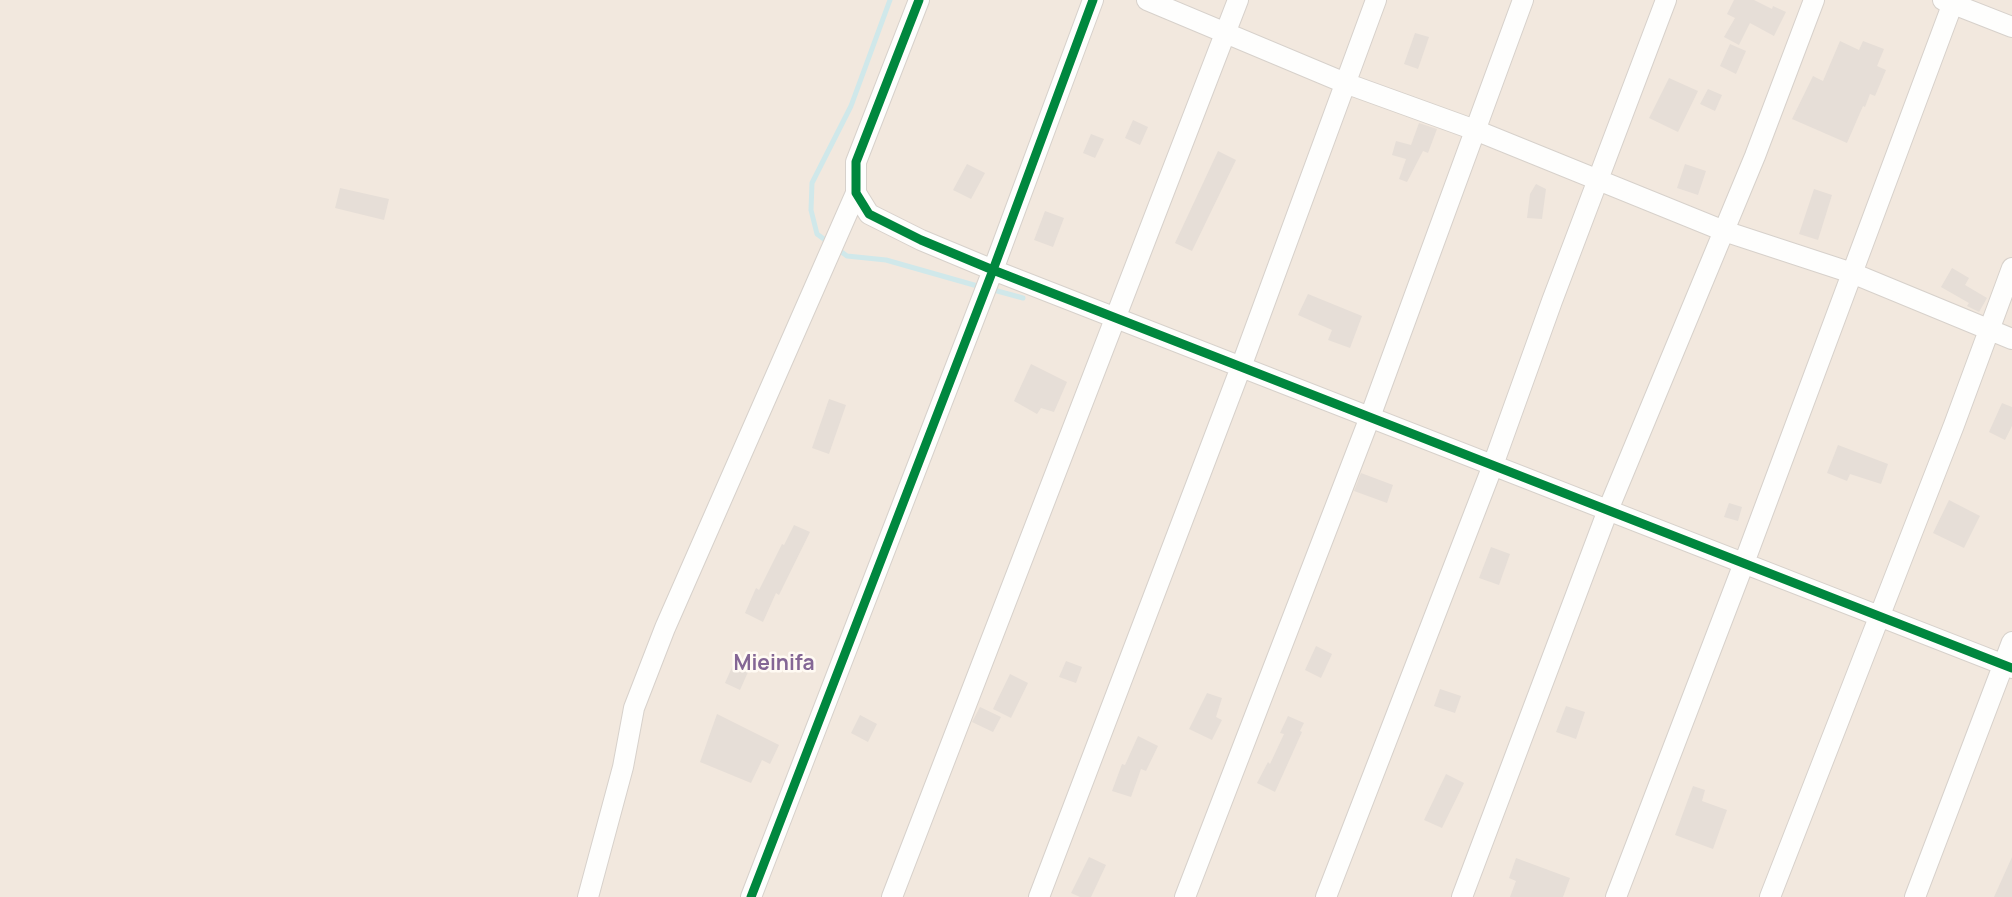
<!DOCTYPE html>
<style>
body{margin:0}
canvas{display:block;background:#f9f5f0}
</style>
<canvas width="2012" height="897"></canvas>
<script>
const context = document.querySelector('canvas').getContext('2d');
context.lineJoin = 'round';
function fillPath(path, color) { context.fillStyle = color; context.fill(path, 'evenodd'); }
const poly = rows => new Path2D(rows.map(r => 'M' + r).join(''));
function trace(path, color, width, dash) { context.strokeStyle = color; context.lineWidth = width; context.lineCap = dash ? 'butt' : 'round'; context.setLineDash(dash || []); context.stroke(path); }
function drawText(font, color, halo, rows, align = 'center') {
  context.font = font + ' Manrope,sans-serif'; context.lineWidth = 5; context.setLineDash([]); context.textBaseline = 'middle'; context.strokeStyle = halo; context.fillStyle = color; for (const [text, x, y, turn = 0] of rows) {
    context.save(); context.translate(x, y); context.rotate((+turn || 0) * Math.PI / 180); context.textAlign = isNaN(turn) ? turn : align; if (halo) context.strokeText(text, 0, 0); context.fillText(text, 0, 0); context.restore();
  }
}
const residential = poly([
 [0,0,2012,0,2012,897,0,897]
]);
const stream = poly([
 [890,0,851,106,812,183,811,210,817,234,847,256,886,260,981,287],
 [990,289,1023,298]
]);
const building = poly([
 [1734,0,1754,0,1772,9,1773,6,1786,12,1774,36,1750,23,1739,45,1724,37,1735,18,1727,14],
 [1415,33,1429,37,1418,69,1404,64],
 [1840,41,1859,50,1863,41,1884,49,1877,66,1886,70,1875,96,1870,94,1865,107,1863,106,1847,143,1792,119,1813,76,1823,81],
 [1730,44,1746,51,1736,74,1720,66],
 [1669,78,1698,91,1678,132,1649,118],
 [1708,89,1722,95,1715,111,1700,104],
 [1133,120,1148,127,1140,145,1125,138],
 [1419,123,1437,129,1428,153,1423,151,1407,182,1399,179,1406,159,1392,155,1396,141,1411,145],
 [1091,134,1104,139,1095,158,1083,153],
 [1218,151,1236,160,1192,251,1175,243],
 [967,164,985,173,971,199,953,190],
 [1685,164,1706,171,1698,195,1677,188],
 [1536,184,1546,189,1542,219,1527,218,1530,194],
 [340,188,389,199,384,220,335,208],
 [1814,189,1832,195,1818,240,1799,234],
 [1045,211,1064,218,1053,247,1034,240],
 [1952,268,1969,278,1965,285,1987,298,1979,312,1967,306,1969,303,1941,287],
 [1308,294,1362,316,1350,348,1328,340,1332,330,1298,315],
 [1031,364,1067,382,1054,412,1041,408,1037,414,1014,401],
 [829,399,846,405,829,454,812,448],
 [2002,403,2012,407,2012,426,2005,440,1989,432],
 [1838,445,1888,464,1881,484,1850,474,1847,481,1827,473],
 [1361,473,1393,485,1387,503,1354,491],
 [1949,500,1980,516,1964,548,1933,533],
 [1729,503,1742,507,1738,521,1724,517],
 [794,525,810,532,779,595,776,593,763,622,745,613,756,588,759,590,782,544,784,545],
 [1491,547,1510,554,1499,585,1479,578],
 [1316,646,1332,654,1321,678,1305,670],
 [1066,661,1082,667,1076,683,1059,677],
 [733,665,748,672,740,690,725,683],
 [1010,674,1028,683,1011,718,993,709],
 [1440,689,1461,696,1455,713,1434,706],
 [1207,693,1222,698,1216,717,1222,720,1212,740,1189,729],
 [1566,706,1585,712,1576,739,1556,732],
 [980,707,1001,717,993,732,972,722],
 [717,714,779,745,770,764,762,760,751,783,700,762],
 [860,715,877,724,868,742,851,733],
 [1288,716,1304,723,1300,731,1302,732,1275,792,1257,783,1268,762,1270,764,1284,734,1280,733],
 [1138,736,1158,746,1146,771,1141,769,1131,797,1112,791,1122,764,1125,765],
 [1446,774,1464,783,1442,828,1424,820],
 [1693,786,1705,790,1702,801,1727,810,1713,849,1675,835],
 [1089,857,1106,865,1091,897,1080,897,1071,893],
 [2012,857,2012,897,1994,897],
 [1516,858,1570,878,1563,897,1510,897,1516,881,1509,878]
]);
const minor = poly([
 [919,0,856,162,856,193,869,214,921,240,993,270,2012,668],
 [1147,0,1345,83,1475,130,1724,231,1852,273,2012,339],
 [1943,0,2012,27],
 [588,897,623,767,634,708,665,628,856,193],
 [751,897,993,270,1093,0],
 [892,897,1238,0],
 [1039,897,1241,367,1376,0],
 [1185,897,1370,417,1523,0],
 [1326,897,1493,465,1552,301,1666,0],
 [1462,897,1608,510,1755,156,1814,0],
 [1616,897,1744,563,1954,0],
 [1770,897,1954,425,2012,268],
 [1915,897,2012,642]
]);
const cycleway = poly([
 [919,0,856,162,856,193,869,214,921,240,993,270,2012,668],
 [751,897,993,270,1093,0]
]);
const neighbourhoodNames = [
 ["Mieinifa",774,664]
];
fillPath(residential, '#f2e8de');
trace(stream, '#d0e8ea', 5);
fillPath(building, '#e6ded7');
trace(minor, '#d7d1cb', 22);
trace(minor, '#fefefd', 20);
trace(cycleway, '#00873e', 9);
drawText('bold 21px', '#846695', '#fffaf3', neighbourhoodNames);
</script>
